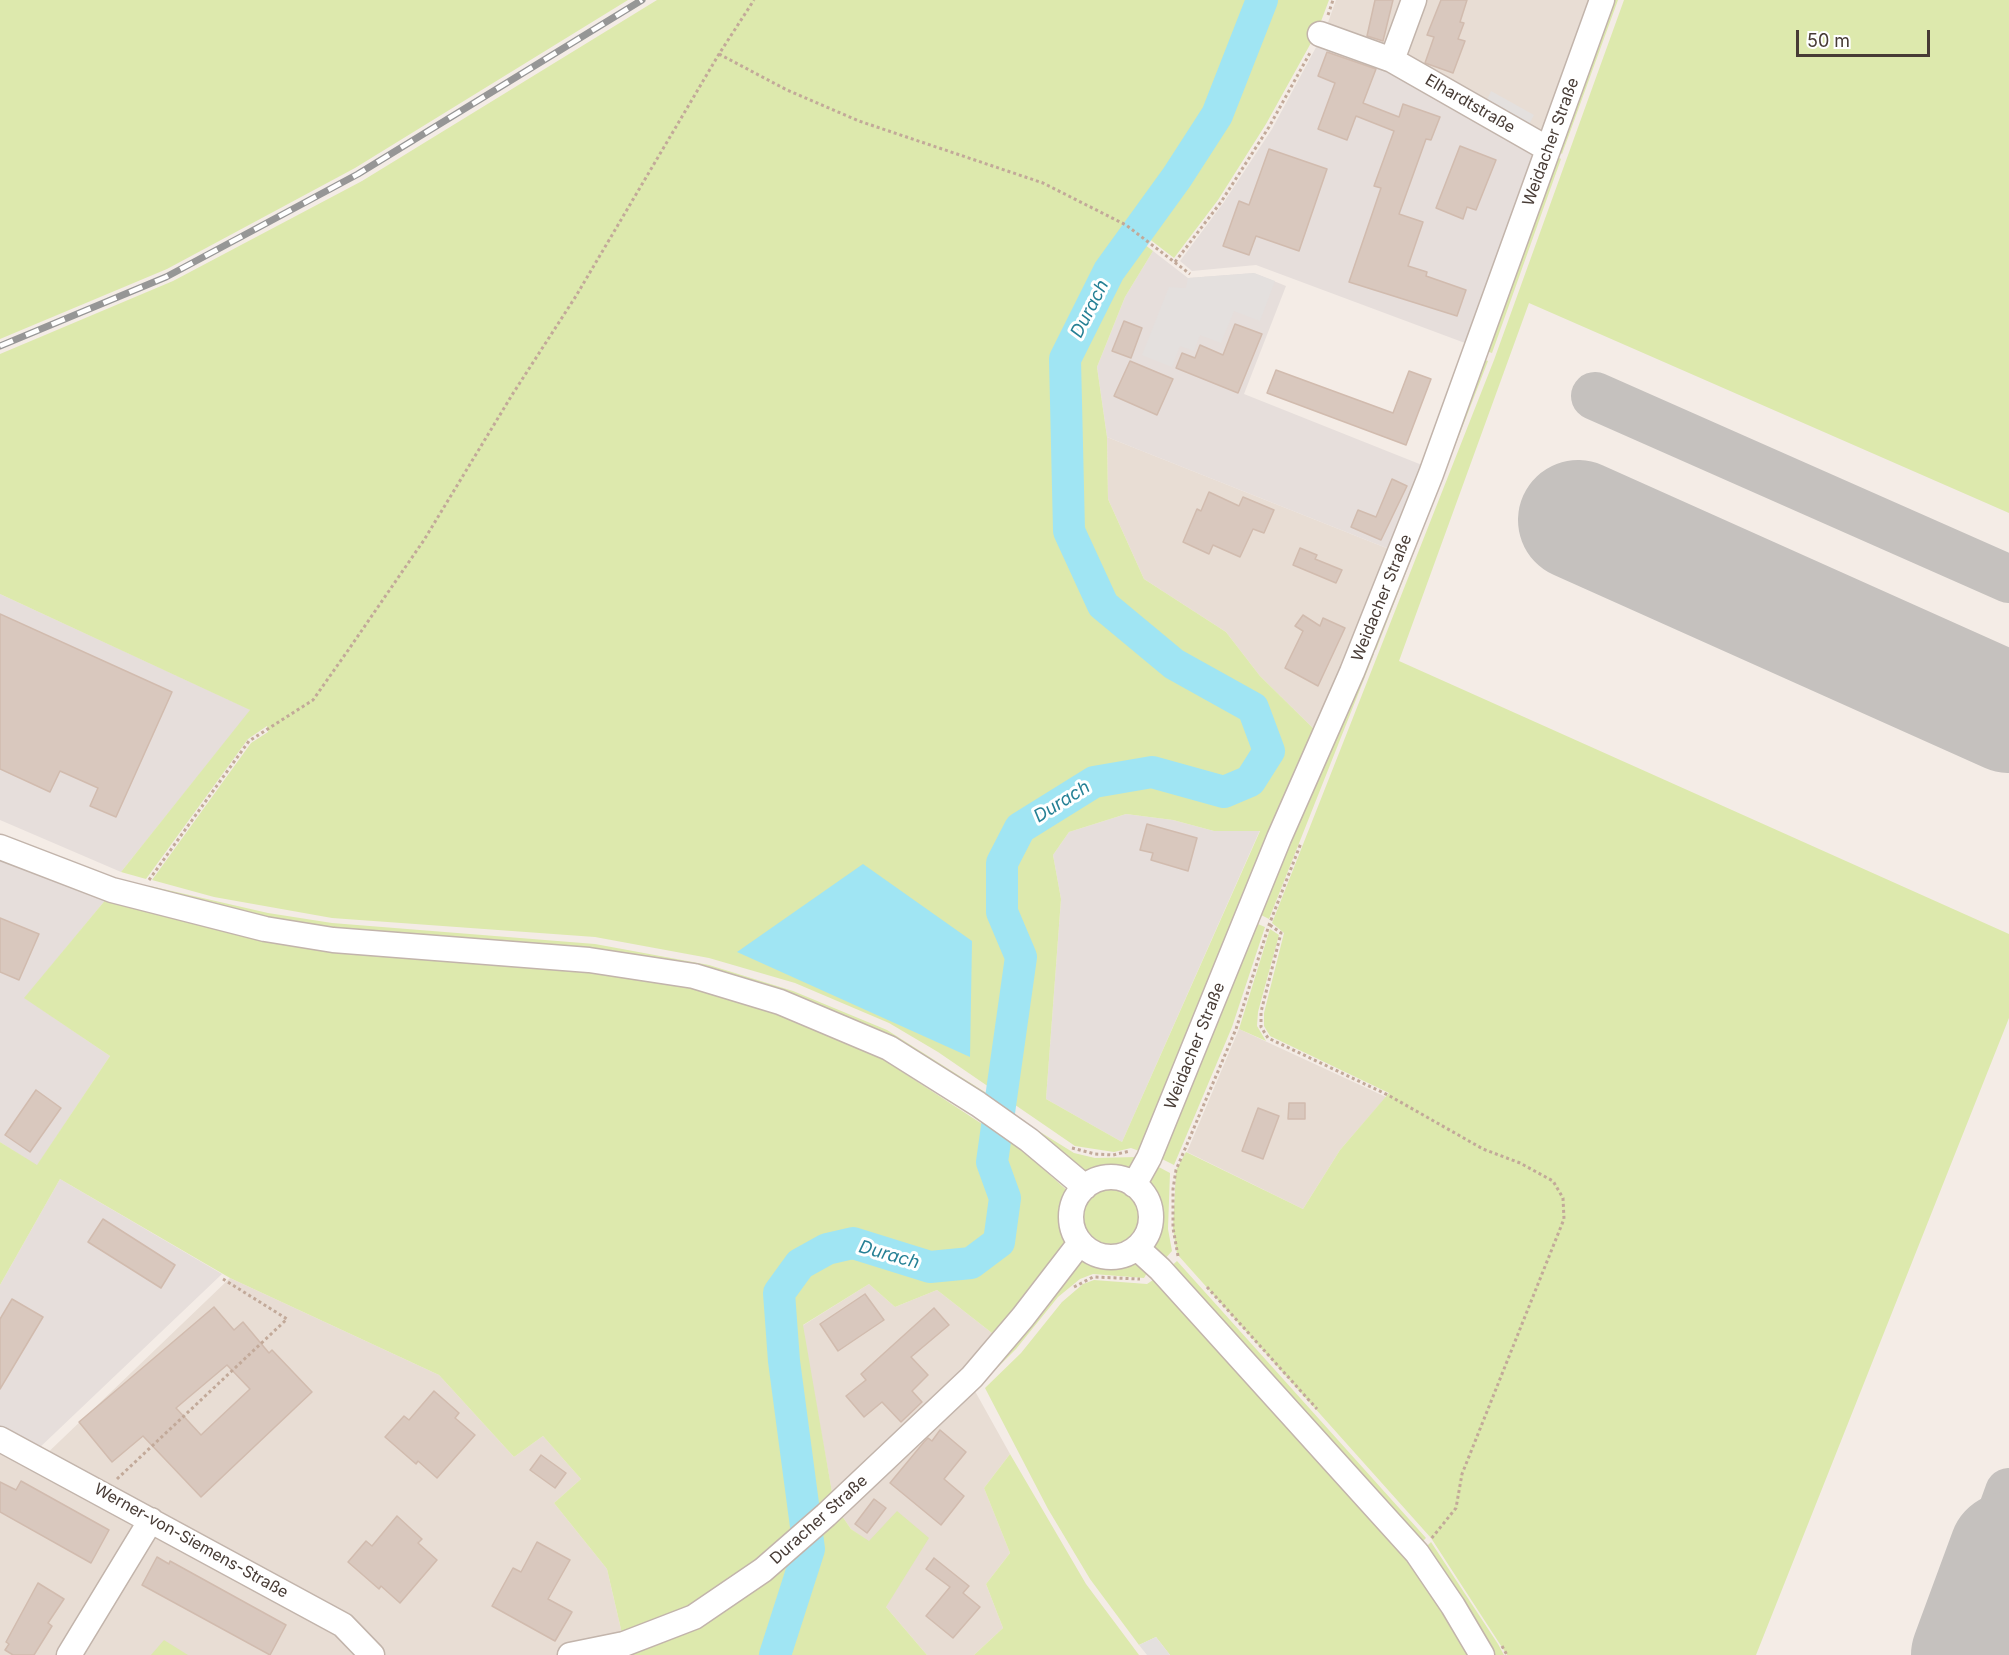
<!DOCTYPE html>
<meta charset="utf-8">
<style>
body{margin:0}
#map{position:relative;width:2009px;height:1655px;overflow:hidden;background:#f4ece6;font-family:Inter,sans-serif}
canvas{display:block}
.scale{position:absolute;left:1796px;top:30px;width:134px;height:27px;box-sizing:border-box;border:3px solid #473b35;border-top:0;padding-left:8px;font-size:18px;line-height:21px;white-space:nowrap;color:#473b35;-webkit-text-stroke:4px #fff;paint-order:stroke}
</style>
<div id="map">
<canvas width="2009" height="1655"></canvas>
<div class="scale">50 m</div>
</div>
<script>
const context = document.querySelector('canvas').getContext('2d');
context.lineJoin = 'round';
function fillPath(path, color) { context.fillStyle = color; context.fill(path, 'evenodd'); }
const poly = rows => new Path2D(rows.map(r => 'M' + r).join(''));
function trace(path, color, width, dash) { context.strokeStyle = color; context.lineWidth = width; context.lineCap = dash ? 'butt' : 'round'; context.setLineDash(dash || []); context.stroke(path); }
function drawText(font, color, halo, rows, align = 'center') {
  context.font = font + ' Inter,sans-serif'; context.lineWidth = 6; context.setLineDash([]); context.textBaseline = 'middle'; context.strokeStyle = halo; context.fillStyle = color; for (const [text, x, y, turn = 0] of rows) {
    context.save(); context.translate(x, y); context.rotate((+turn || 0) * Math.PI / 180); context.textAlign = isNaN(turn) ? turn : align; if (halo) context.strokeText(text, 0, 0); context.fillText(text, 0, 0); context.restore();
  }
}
const residential = poly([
 [1336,0,1594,0,1544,141,1325,31],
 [1107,437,1394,551,1320,735,1260,676,1226,632,1144,579,1108,499],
 [1239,1029,1386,1097,1340,1150,1303,1209,1187,1152],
 [230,1278,439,1375,514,1457,543,1436,581,1479,554,1503,607,1569,623,1638,630,1655,0,1655,0,1444,38,1462],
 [869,1284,895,1307,937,1290,997,1337,833,1498,802,1326],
 [971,1384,1010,1454,984,1488,1010,1553,986,1584,1003,1628,974,1655,927,1655,886,1607,869,1542,851,1529,840,1513]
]);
const industrial = poly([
 [1321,38,1372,59,1541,151,1473,346,1256,265,1192,271,1180,261,1224,202,1272,129],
 [1153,251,1188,278,1254,273,1286,286,1244,394,1427,467,1394,551,1107,437,1097,367,1125,297],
 [0,594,251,710,121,872,0,820],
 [1126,814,1173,820,1214,831,1260,830,1122,1142,1046,1099,1061,899,1053,855,1069,832],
 [0,856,107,898,25,998,110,1056,37,1166,0,1142],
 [60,1179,222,1274,36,1451,0,1433,0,1285]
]);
const green = poly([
 [0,0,628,0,355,168,167,269,0,339],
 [657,0,1329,0,1317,32,1266,124,1218,200,1174,258,1126,221,1122,227,1153,251,1125,297,1097,367,1107,437,1108,499,1144,579,1226,632,1260,676,1320,735,1142,1152,1131,1148,1114,1152,1075,1146,938,1052,889,1023,795,983,709,958,595,937,332,918,214,897,152,880,251,743,268,732,267,726,248,739,146,879,121,872,250,710,0,594,0,354,173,281,362,181],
 [1126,814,1173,820,1214,831,1260,831,1122,1142,1046,1099,1061,899,1053,855,1069,832],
 [1609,0,1618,0,1562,154,1555,150],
 [1624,0,2009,0,2009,513,1529,303,1399,661,2009,934,2009,1018,1756,1655,1507,1655,1431,1538,1177,1254,1173,1228,1176,1170,1186,1152,1303,1209,1340,1150,1389,1093,1270,1036,1264,1026,1264,1013,1284,933,1272,923,1494,360],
 [1554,155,1561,159,1492,353,1483,350],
 [1480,358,1488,361,1376,650,1368,647],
 [1366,651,1374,654,1269,919,1257,913],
 [150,886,268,913,332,923,595,944,709,965,793,991,887,1030,988,1094,986,1097,783,995,332,932,149,891],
 [107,898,262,940,588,971,693,988,779,1014,884,1060,1022,1150,1070,1193,1064,1204,1063,1225,1068,1241,997,1337,937,1290,895,1307,869,1284,803,1325,833,1498,758,1563,690,1611,623,1638,607,1569,554,1503,581,1479,543,1436,514,1457,439,1375,230,1278,60,1179,0,1285,0,1142,37,1165,110,1056,24,998],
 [1253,922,1265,927,1232,1027,1174,1165,1158,1157],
 [1270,929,1279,935,1258,1012,1257,1026,1266,1041,1239,1029],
 [1037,1130,1074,1153,1095,1158,1137,1157,1127,1172,1100,1168,1086,1175,1034,1132],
 [1153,1164,1170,1173,1168,1229,1172,1251,1164,1260,1150,1244,1159,1229,1159,1210,1144,1183],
 '1079 1217a32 32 0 1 1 64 0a32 32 0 1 1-64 0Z',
 [1082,1254,1104,1264,1120,1264,1133,1258,1147,1273,1144,1278,1093,1274,1080,1279,1058,1297,1016,1349,982,1383],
 [1177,1261,1426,1538,1419,1545,1168,1269],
 [1094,1280,1147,1284,1153,1280,1412,1563,1473,1655,1170,1655,1156,1637,1139,1645,1090,1579,1048,1509,985,1388,1021,1353,1062,1302,1083,1284],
 [1010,1454,1086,1584,1139,1655,974,1655,1003,1628,986,1584,1010,1553,984,1488],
 [897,1511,929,1538,886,1607,927,1655,630,1655,627,1651,840,1513,851,1529,869,1541],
 [1431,1542,1498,1644,1504,1655,1492,1655,1423,1550],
 [164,1640,188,1655,151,1655]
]);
const parking = poly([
 [1491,91,1534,115,1525,132,1483,109],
 [1254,273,1275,281,1260,321,1234,311,1221,343,1200,335,1194,351,1180,346,1172,367,1142,355,1169,287,1186,288,1188,278],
 [1156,1637,1170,1655,1147,1655,1139,1645]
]);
const water = poly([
 [863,864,972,941,970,1057,737,952]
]);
const river = poly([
 [775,1655,809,1549,784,1361,779,1293,800,1264,827,1249,853,1243,930,1267,971,1263,999,1242,1005,1198,992,1162,1021,957,1002,912,1002,863,1020,828,1094,782,1152,772,1224,792,1250,781,1269,751,1253,708,1174,664,1103,605,1069,531,1065,359,1109,271,1177,177,1217,115,1262,0]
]);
const taxiway = poly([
 [1595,396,2009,579],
 [1950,1655,2009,1492]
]);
const runway = poly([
 [1578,520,2009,713],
 [1971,1655,2009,1552]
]);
const building = poly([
 [1375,0,1393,0,1383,41,1367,36,1375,0],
 [1441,0,1467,0,1460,22,1464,23,1458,39,1465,41,1453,73,1425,63,1434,37,1427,35,1441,0],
 [1327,52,1376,69,1363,103,1399,117,1403,104,1440,117,1431,140,1426,139,1399,214,1423,222,1408,266,1427,272,1426,276,1466,290,1457,316,1349,282,1381,188,1374,186,1394,131,1356,116,1347,140,1318,129,1335,83,1318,76,1327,52],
 [1460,146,1496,160,1476,210,1467,207,1463,219,1436,208,1460,146],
 [1269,149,1327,169,1299,251,1256,236,1249,255,1223,246,1239,201,1249,205,1269,149],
 [1124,321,1142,328,1131,358,1112,351,1124,321],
 [1235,324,1262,334,1238,393,1176,368,1182,353,1195,358,1200,345,1223,355,1235,324],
 [1130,361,1173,379,1157,415,1114,396,1130,361],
 [1276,370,1393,413,1409,371,1431,379,1406,445,1267,393,1276,370],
 [1392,479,1407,486,1381,540,1351,527,1358,510,1376,517,1392,479],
 [1209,492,1239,506,1243,497,1274,510,1264,533,1253,529,1240,557,1213,545,1209,554,1183,542,1197,509,1201,511,1209,492],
 [1300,548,1317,555,1315,559,1342,570,1336,583,1293,565,1300,548],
 [0,614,172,692,116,817,90,806,98,788,60,771,50,792,0,769,0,614],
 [1303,615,1320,626,1323,618,1345,628,1318,686,1285,668,1303,631,1295,626,1303,615],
 [1147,824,1197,838,1188,871,1151,860,1153,853,1140,850,1147,824],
 [0,918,39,934,19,980,0,972,0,918],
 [36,1090,61,1108,30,1152,5,1135,36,1090],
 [1289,1103,1305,1103,1305,1119,1288,1119,1289,1103],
 [1258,1108,1279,1116,1263,1159,1242,1151,1258,1108],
 [103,1219,175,1265,161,1288,88,1242,103,1219],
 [865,1294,884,1320,838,1351,820,1324,865,1294],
 [12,1299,43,1317,0,1389,0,1319,12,1299],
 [214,1307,234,1330,243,1322,269,1353,272,1350,312,1392,201,1497,143,1436,112,1462,79,1422,214,1307],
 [227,1365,250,1389,201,1435,176,1408,227,1365],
 [934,1308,949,1325,911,1357,928,1375,912,1391,922,1402,901,1422,882,1402,864,1417,846,1396,866,1380,861,1374,934,1308],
 [434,1391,459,1413,455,1418,475,1435,437,1478,418,1461,416,1464,385,1437,404,1416,409,1420,434,1391],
 [940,1430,966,1452,944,1479,964,1496,941,1525,890,1483,924,1442,928,1438,932,1441,940,1430],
 [541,1455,566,1473,555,1488,530,1470,541,1455],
 [21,1481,109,1530,91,1563,0,1512,0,1482,16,1490,21,1481],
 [874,1499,886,1508,867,1533,855,1524,874,1499],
 [397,1516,422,1539,418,1543,437,1560,400,1603,381,1586,379,1589,348,1562,366,1541,372,1546,397,1516],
 [537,1542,570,1560,548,1599,572,1612,555,1641,492,1606,513,1568,521,1572,537,1542],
 [157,1557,169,1564,170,1561,286,1625,270,1655,142,1585,157,1557],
 [934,1558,969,1586,963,1593,980,1607,953,1638,926,1616,950,1587,926,1569,934,1558],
 [38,1583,64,1599,48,1623,52,1626,34,1655,13,1655,5,1650,9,1644,6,1642,38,1583]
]);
const path = poly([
 [1328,15,1333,0],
 [719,54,787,90,859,121,1043,183,1126,225,1190,274],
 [1175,262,1221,202,1269,127,1311,51],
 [149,880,249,741,313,700,349,649,424,540,512,395,576,296,719,54,754,0],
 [1270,925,1281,933,1261,1012,1261,1027,1268,1038,1388,1095,1483,1149,1520,1163,1553,1181,1563,1198,1564,1219,1462,1474,1456,1508,1431,1539],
 [1072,1148,1095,1154,1113,1155,1130,1151],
 [1178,1256,1173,1228,1173,1189,1176,1170,1236,1029,1269,925,1301,843],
 [1074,1287,1093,1277,1140,1279],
 [1207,1287,1317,1409],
 [117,1479,287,1319,223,1279],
 [1502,1646,1507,1655]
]);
const minor = poly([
 [1320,34,1392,60,1548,149],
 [1392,60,1414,0],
 [0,847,112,890,265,929,333,940,589,960,694,976,780,1002,889,1048,978,1104,1029,1140,1085,1187],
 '1071 1217a40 40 0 1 1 80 0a40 40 0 1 1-80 0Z',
 [1134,1185,1149,1158,1279,838,1352,672,1431,474,1602,0],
 [1137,1248,1160,1269,1417,1553,1453,1606,1482,1655],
 [0,1439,343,1625,372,1655],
 [69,1655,151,1520],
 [570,1655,624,1644,694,1617,763,1570,826,1515,972,1377,1023,1317,1080,1243]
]);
const rail = poly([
 [0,346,166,277,358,174,642,0]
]);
const streetNames = [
 ["Elhardtstraße",1470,104,30],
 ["Weidacher Straße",1551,142,-70],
 ["Weidacher Straße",1382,598,-68],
 ["Weidacher Straße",1195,1046,-68],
 ["Duracher Straße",819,1520,-42],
 ["Werner-von-Siemens-Straße",191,1541,29]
];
const waterNames = [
 ["Durach",1090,309,-63],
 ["Durach",1062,802,-32],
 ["Durach",889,1255,16]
];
fillPath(residential, '#e8ddd4');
fillPath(industrial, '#e6dedb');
fillPath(green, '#dde9ad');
fillPath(parking, '#e4e0de');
fillPath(water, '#a0e5f3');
trace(river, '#a0e5f3', 32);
trace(taxiway, '#c5c1be', 48);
trace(runway, '#c5c1be', 120);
fillPath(building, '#d9c8be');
trace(building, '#d1bbae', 1.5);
trace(minor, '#c2b4ab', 27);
trace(path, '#c2a999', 3, [3, 3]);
trace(minor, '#fff', 24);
trace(rail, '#969696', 7);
trace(rail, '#fff', 4.5, [14]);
drawText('16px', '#473b35', '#fff', streetNames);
drawText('italic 18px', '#258095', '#fff', waterNames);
</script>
